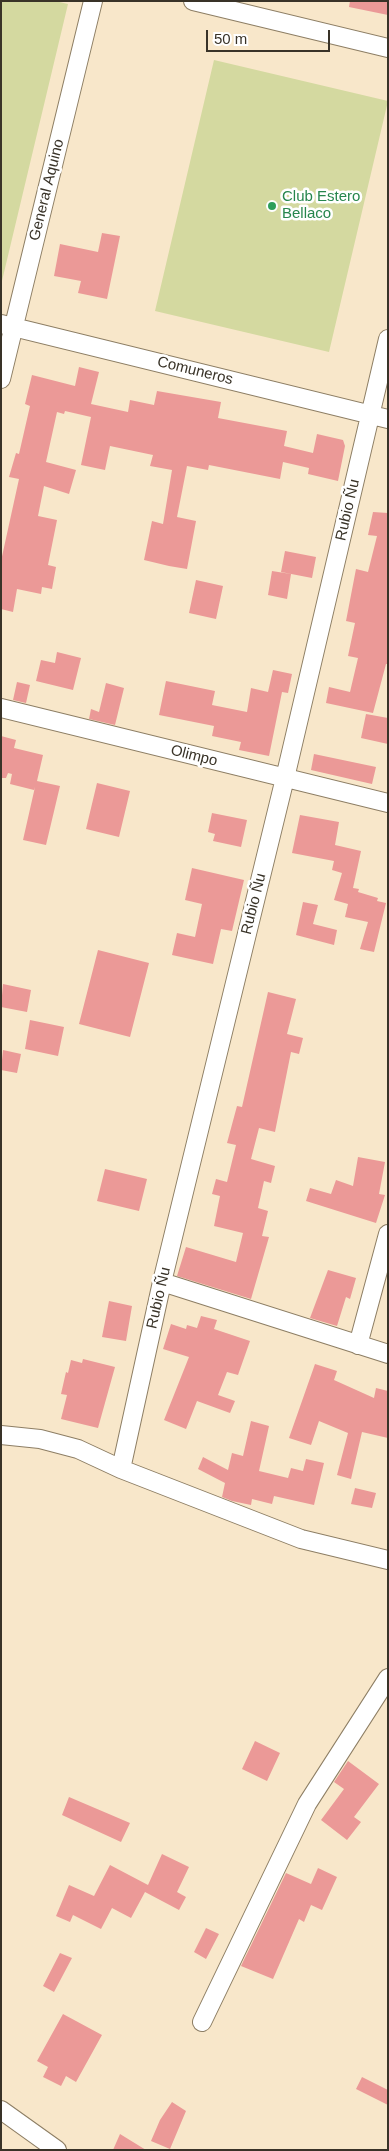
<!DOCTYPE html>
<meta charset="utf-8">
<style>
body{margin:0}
#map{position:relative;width:389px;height:2151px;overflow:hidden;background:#f8e7ca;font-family:Arial,sans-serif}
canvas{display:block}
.frame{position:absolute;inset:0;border:2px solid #393328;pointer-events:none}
.scale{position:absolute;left:206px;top:30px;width:124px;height:22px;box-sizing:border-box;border:2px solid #393328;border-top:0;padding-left:6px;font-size:15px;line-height:18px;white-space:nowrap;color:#393328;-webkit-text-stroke:4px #fff;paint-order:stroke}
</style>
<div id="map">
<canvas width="389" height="2151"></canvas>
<div class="frame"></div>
<div class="scale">50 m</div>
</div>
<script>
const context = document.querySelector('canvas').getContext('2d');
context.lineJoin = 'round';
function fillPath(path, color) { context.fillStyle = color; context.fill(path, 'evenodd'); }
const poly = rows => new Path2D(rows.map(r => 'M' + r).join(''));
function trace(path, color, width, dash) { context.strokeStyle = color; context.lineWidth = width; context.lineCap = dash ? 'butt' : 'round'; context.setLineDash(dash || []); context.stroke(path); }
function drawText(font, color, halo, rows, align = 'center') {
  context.font = font + ' Arial,sans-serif'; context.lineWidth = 5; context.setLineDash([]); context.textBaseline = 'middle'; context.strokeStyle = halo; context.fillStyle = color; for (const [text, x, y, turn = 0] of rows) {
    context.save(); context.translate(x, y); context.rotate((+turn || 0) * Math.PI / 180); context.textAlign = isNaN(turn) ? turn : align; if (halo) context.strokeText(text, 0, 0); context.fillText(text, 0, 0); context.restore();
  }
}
const green = poly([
 [1,1,55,1,68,4,1,285],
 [214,60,388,101,329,352,155,311]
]);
const building = poly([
 [350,1,388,1,388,15,349,7],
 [102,233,120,236,107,299,78,293,81,281,54,276,60,244,98,252],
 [79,367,99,372,91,404,128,412,130,400,154,405,157,391,221,402,218,418,287,431,284,446,313,453,317,434,343,440,345,446,338,481,308,474,309,468,283,462,280,479,209,465,208,470,187,466,177,517,196,521,187,569,169,566,144,560,152,521,163,524,172,470,150,466,153,455,110,446,105,470,81,465,91,417,65,411,64,414,57,412,46,462,76,470,69,494,44,486,38,516,57,520,48,565,56,567,52,589,42,587,41,594,17,589,13,612,1,609,1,561,19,479,9,477,16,453,19,454,30,406,25,404,32,375,75,386],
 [373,512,388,513,388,664,386,664,373,713,326,703,329,687,350,692,358,658,348,656,355,623,346,621,356,569,368,572,377,536,368,535],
 [285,551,316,557,312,578,281,572],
 [272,571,291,574,287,599,268,595],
 [196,580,223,586,216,619,189,613],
 [57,652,81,658,73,690,36,681,41,660,55,663],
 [273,670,292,674,288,693,282,692,269,756,239,750,241,742,212,736,214,726,159,715,166,681,215,691,212,705,247,712,251,688,268,692],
 [17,682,30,685,26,703,13,700],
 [106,683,124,688,115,725,89,719,91,709,99,712],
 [366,714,388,718,388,744,361,738],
 [1,736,16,740,14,748,43,755,37,781,60,786,46,845,23,840,35,787,34,790,10,784,12,774,8,773,6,778,1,778],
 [314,754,376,767,372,784,311,770],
 [97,783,130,791,119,837,86,829],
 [212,813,247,820,241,847,213,841,215,834,208,832],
 [300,815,339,822,335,845,361,851,353,888,359,889,358,892,378,898,377,901,386,903,374,952,360,949,368,922,345,917,348,904,334,900,342,873,332,870,334,861,292,853],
 [192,868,244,880,232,931,221,929,213,964,172,955,177,933,195,937,202,904,185,900],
 [303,902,318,905,313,924,337,930,334,945,296,935],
 [98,950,149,963,130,1037,79,1024],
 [3,984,31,990,27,1012,1,1007],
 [268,992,296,999,287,1034,303,1038,299,1054,291,1052,275,1132,259,1128,251,1159,275,1166,271,1183,264,1181,258,1208,268,1211,262,1236,269,1237,251,1299,177,1276,186,1247,236,1262,243,1233,214,1226,220,1196,212,1194,216,1179,227,1182,236,1145,227,1143,237,1106,242,1107],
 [30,1020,64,1027,58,1056,25,1049],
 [3,1050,21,1054,17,1073,1,1070],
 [358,1157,385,1162,379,1194,385,1195,376,1223,306,1201,310,1188,331,1194,336,1180,353,1186],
 [105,1169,147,1179,139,1211,97,1201],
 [328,1270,356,1278,350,1299,346,1297,337,1326,310,1318],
 [109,1301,132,1306,126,1341,102,1337],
 [201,1316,217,1320,214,1329,250,1341,238,1375,227,1372,218,1395,235,1401,230,1413,197,1401,186,1429,164,1420,189,1357,163,1349,171,1324,186,1329,187,1325,197,1328],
 [83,1359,115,1367,98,1428,61,1419,67,1395,61,1394,66,1372,68,1373,71,1360,82,1363],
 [315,1364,337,1371,334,1380,374,1398,376,1388,388,1391,388,1438,362,1432,351,1479,337,1475,348,1433,319,1421,311,1445,289,1438],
 [251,1421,269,1426,259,1471,288,1478,291,1468,303,1471,306,1459,324,1463,314,1505,274,1496,272,1504,252,1499,251,1505,232,1501,222,1497,225,1483,198,1469,203,1457,228,1470,232,1453,243,1456],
 [355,1488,376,1493,372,1508,351,1504],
 [255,1741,280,1753,267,1781,242,1769],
 [348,1761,379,1784,354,1817,361,1822,347,1840,321,1820,344,1789,334,1782],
 [69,1797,130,1823,121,1842,62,1815],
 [162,1854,189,1867,177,1892,186,1897,179,1910,145,1892,131,1918,112,1908,101,1929,73,1915,70,1922,56,1916,69,1885,94,1896,110,1865,148,1885],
 [318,1868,337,1877,322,1910,311,1905,304,1922,299,1919,273,1979,241,1966,286,1873,311,1884],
 [206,1928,219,1934,206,1959,194,1952],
 [60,1953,72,1958,54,1992,43,1986],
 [63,2014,102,2035,76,2082,66,2076,61,2086,43,2077,48,2067,37,2061],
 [362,2077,388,2090,388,2105,356,2089],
 [172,2102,186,2111,170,2149,151,2141,160,2120],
 [120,2134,146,2150,113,2150]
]);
const minor = poly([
 [193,1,388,48],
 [1,324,388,419],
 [1,379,93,1],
 [1,708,388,803],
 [162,1282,388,1354],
 [358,1345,388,1234],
 [1,1435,40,1439,78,1449,121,1469,301,1539,388,1560],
 [121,1469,162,1282,285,778,388,339],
 [202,2022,307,1804,388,1678],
 [1,2110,57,2150]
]);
const markers = [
 [272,206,5,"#2e9e5b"]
];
const streetNames = [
 ["General Aquino",47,190,-76],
 ["Comuneros",195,371,14],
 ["Rubio Ñu",348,510,-77],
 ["Olimpo",194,756,14],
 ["Rubio Ñu",254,904,-76],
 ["Rubio Ñu",159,1298,-77]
];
const leisureNames = [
 ["Club Estero",282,197],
 ["Bellaco",282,214]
];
fillPath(green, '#d4d9a0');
fillPath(building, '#eb9997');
trace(minor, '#8d7e64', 20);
trace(minor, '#fff', 18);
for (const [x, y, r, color] of markers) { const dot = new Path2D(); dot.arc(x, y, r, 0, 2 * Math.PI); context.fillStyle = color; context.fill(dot); trace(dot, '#fff', 2); }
drawText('15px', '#393328', '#fff', streetNames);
drawText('15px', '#27864d', '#fff', leisureNames, 'left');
</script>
